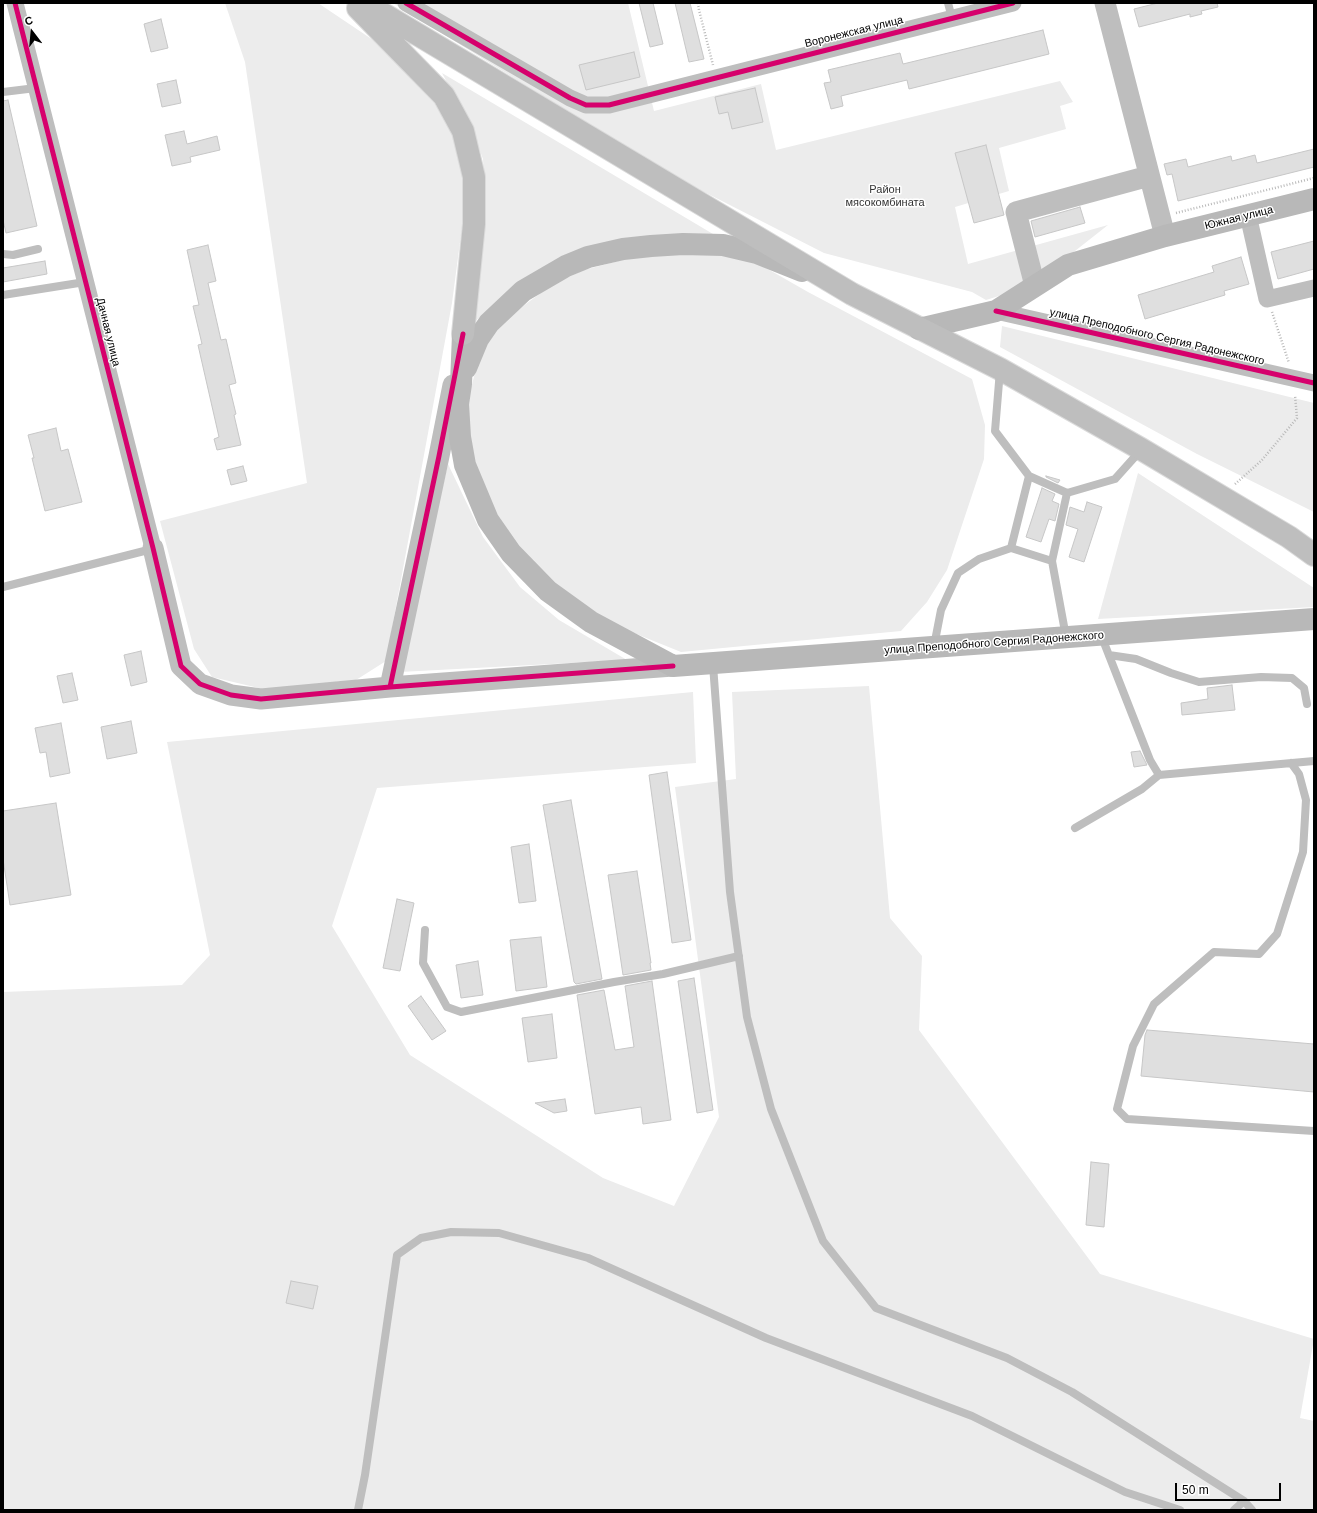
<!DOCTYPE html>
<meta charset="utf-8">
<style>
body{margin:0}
#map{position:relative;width:1317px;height:1513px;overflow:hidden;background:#fff;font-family:Arial,sans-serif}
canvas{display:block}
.frame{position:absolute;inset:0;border:4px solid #000;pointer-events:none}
.north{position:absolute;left:12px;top:12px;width:40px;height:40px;-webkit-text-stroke:3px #fff;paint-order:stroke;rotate:344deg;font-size:11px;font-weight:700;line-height:16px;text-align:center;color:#000}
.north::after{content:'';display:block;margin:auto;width:14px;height:18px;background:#000;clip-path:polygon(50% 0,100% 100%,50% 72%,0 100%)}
.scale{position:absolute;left:1175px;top:1483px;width:106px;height:18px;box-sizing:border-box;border:2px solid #000;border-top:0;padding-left:5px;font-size:12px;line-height:14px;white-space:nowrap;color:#000;-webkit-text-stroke:3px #fff;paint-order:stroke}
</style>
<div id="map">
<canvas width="1317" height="1513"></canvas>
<div class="frame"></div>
<div class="north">С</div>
<div class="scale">50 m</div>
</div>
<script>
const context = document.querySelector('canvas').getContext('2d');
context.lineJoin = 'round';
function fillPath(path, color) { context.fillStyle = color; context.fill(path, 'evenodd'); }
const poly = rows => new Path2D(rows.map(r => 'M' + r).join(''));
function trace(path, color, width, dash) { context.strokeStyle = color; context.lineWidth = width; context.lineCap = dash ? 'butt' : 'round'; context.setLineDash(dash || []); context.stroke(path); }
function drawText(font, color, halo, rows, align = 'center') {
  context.font = font + ' Arial,sans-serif'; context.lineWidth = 3; context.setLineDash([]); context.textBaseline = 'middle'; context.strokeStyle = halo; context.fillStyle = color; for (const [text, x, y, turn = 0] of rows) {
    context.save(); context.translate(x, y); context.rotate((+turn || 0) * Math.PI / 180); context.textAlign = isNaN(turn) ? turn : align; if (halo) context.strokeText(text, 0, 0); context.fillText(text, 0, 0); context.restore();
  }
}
const green = poly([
 [225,3,318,3,376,42,435,104,462,152,464,212,452,303,386,661,356,680,263,689,212,677,194,649,160,521,307,483,245,62],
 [393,3,628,3,654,111,761,84,776,150,1060,81,1073,102,1060,106,1066,129,999,148,1009,191,955,207,968,264,1108,225,1061,262,1015,291,986,300,972,292,824,253,669,174],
 [442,73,713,234,520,282,472,324,485,200,483,159,470,125],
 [671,254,720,255,759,264,808,292,972,379,985,425,984,459,947,570,927,602,901,631,681,652,624,629,582,604,542,575,514,543,495,514,469,449,468,417,470,392,481,350,500,323,553,284,584,270,630,258],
 [1002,326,1314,403,1314,512,1197,454,1000,347],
 [448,464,483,537,520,587,559,620,627,660,400,672],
 [1138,473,1314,588,1314,607,1098,619],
 [869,686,890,918,922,956,919,1030,1100,1274,1314,1339,1300,1418,1314,1421,1314,1510,3,1510,3,992,182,985,210,955,167,742,693,692,696,763,377,788,332,926,410,1055,603,1178,674,1206,719,1117,675,787,736,779,732,692]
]);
const building = poly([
 [639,3,653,3,663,44,650,47,639,3],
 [675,3,690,3,704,59,689,62,675,3],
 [1158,3,1217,3,1218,7,1201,11,1202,14,1190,17,1190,14,1139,27,1134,9,1158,3],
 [161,19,168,48,151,52,144,24,161,19],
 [1043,30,1049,54,909,89,907,80,841,96,843,106,831,109,824,83,831,82,828,70,900,53,903,64,1043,30],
 [634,52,640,77,586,90,579,65,634,52],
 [176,80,181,103,162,107,157,84,176,80],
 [755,88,763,122,732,129,728,112,719,114,715,97,755,88],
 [8,100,37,226,6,233,3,220,3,101,8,100],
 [184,131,187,144,217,136,220,150,190,157,191,162,172,166,165,135,184,131],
 [986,145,1004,215,974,223,955,153,986,145],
 [1314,149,1314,167,1178,201,1172,174,1167,175,1164,164,1186,159,1188,167,1231,156,1232,161,1255,155,1257,163,1314,149],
 [1080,207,1085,223,1035,237,1031,221,1080,207],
 [1314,241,1314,269,1278,279,1271,252,1314,241],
 [208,245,216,281,208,283,221,340,226,339,236,383,229,385,236,414,234,415,241,445,217,450,214,439,219,437,198,345,202,344,193,306,199,305,187,250,208,245],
 [1241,257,1249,284,1224,291,1225,295,1145,319,1138,295,1214,272,1212,266,1241,257],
 [45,261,47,274,3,282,3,268,45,261],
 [56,428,61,451,68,449,82,502,45,511,32,458,34,458,28,435,56,428],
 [243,466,247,481,231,485,227,470,243,466],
 [1046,476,1060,480,1058,483,1046,477,1046,476],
 [1042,488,1055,494,1052,501,1059,504,1055,521,1049,519,1041,542,1026,537,1042,488],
 [1087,502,1102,507,1084,562,1069,557,1078,529,1066,525,1070,507,1084,512,1087,502],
 [141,651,147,682,131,686,124,655,141,651],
 [72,673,78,700,63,703,57,676,72,673],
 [1232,685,1235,710,1182,715,1181,703,1208,699,1207,688,1232,685],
 [131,721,137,753,107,759,101,727,131,721],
 [61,723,70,773,50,777,46,752,40,753,35,728,61,723],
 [1140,751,1147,765,1134,767,1131,752,1140,751],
 [667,772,691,940,672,943,649,775,667,772],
 [571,800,602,979,576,984,574,982,543,805,571,800],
 [56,803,71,895,10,905,3,859,3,811,56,803],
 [529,844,536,901,519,903,511,847,529,844],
 [637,871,651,963,650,963,651,970,623,975,608,875,637,871],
 [397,899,414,903,400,971,383,968,397,899],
 [541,937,547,987,516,991,510,940,541,937],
 [478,961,483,995,461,998,456,965,478,961],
 [694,978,713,1110,697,1113,678,981,694,978],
 [652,981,671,1120,643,1124,641,1107,595,1114,577,995,604,990,615,1050,634,1047,625,986,652,981],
 [421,996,446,1031,432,1040,408,1006,421,996],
 [552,1014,557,1058,528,1062,522,1018,552,1014],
 [1147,1030,1314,1044,1314,1092,1141,1076,1145,1035,1147,1030],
 [565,1099,567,1111,554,1113,535,1103,565,1099],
 [1091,1162,1109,1164,1104,1227,1086,1225,1091,1162],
 [291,1281,318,1286,313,1309,286,1303,291,1281]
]);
const path = poly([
 [698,3,699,10,713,65],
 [1176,213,1314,178],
 [1272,312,1289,363],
 [1235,484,1262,460,1297,418,1295,395]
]);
const service = poly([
 [948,3,952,18],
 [3,92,36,88],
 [3,254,13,255,38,249],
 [3,295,85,282],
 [1000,370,995,431,1029,476,1067,493,1115,479,1141,450],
 [1011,548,1052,561,1066,637],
 [1052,561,1067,493],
 [3,587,152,549],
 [1101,635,1150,760,1159,775,1314,761],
 [934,646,941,610,958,573,979,559,1011,548,1029,476],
 [1109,655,1136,659,1171,673,1199,682,1261,677,1292,678,1304,688,1307,704],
 [713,665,730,892,747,1017,771,1109,823,1241,876,1308,1007,1358,1072,1392,1244,1501,1252,1510],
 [1291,763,1299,774,1306,800,1303,852,1277,934,1259,954,1214,952,1154,1004,1133,1046,1117,1109,1127,1119,1314,1131],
 [1075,828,1142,789,1159,775],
 [425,930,423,963,447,1007,461,1012,614,982,663,974,739,956],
 [358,1510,365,1475,397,1255,421,1238,451,1232,499,1233,588,1258,766,1338,972,1416,1125,1492,1180,1510],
 [1234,1510,1244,1501]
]);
const minor = poly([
 [15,3,153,548],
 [406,3,570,98,586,105,609,105,1013,3],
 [1248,215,1267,299,1314,288],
 [996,311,1314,383]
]);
const tertiary = poly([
 [1105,3,1165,236],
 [1035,286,1016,212,1149,176],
 [153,548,181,666,200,684,231,695,261,699,390,687,673,666],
 [390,687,439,456,453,385]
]);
const secondary = poly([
 [919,329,996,311,1068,265,1165,236,1314,199],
 [463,334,461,384,458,404,460,437,465,465,488,520,511,553,548,591,591,622,673,666,1314,619],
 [466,368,478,339,489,323,523,291,566,266,588,257,623,249,651,246,683,244,723,245,757,253,802,271]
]);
const trunk = poly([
 [365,3,852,294,1000,369,1141,449,1289,537,1314,555],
 [358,8,444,96,463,131,474,177,474,224,463,334]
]);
const cycleway = poly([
 [15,3,153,548,181,666,200,684,231,695,261,699,390,687,673,666],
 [406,3,570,98,586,105,609,105,1013,3],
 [996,311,1314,383],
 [390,687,439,456,463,334]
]);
const streetNames = [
 ["Воронежская улица",854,32,-14],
 ["Южная улица",1239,218,-14],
 ["Дачная улица",108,332,76],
 ["улица Преподобного Сергия Радонежского",1157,337,13],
 ["улица Преподобного Сергия Радонежского",994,643,-4]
];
const parkNames = [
 ["Район",885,190],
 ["мясокомбината",885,203]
];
fillPath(green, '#ececec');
fillPath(building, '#dfdfdf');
trace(building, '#c7c7c7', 1);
trace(trunk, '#dbdbdb', 24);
trace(path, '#b9b9b9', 2.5, [1, 2]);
trace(service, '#bebebe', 8);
trace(minor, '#bebebe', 17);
trace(tertiary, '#bebebe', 21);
trace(secondary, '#b8b8b8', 22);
trace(trunk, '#bebebe', 22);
trace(cycleway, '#d6006c', 5);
drawText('11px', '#000', '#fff', streetNames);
drawText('11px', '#333', '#fff', parkNames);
</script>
